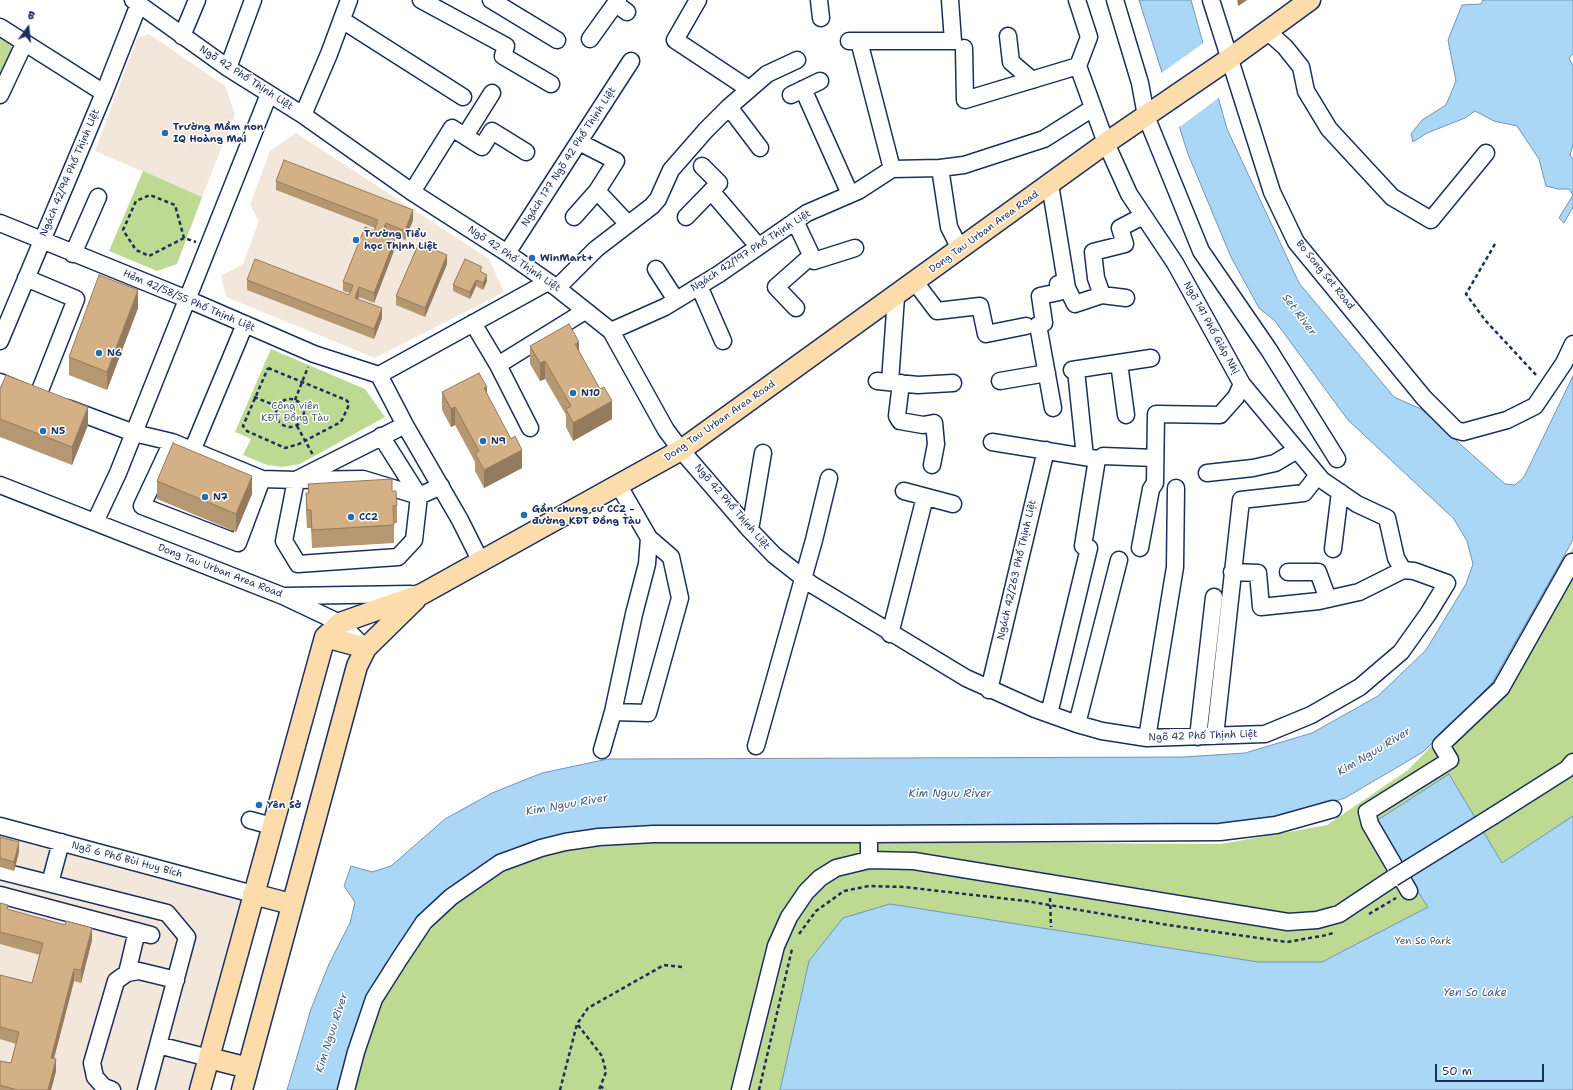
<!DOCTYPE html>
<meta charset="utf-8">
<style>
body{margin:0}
#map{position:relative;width:1573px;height:1090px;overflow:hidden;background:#fff;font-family:"Shantell Sans",sans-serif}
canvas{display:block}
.north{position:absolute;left:8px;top:8px;width:40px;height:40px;-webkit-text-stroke:3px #fff;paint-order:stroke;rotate:15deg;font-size:11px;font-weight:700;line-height:16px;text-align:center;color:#1b2f5e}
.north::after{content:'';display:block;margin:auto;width:14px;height:18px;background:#1b2f5e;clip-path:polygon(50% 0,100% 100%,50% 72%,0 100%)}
.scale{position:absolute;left:1435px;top:1064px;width:109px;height:18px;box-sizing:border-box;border:2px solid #1b2f5e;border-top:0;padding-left:5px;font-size:12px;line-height:14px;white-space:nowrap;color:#1b2f5e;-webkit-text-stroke:3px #fff;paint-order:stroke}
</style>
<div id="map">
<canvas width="1573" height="1090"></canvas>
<div class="north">B</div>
<div class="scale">50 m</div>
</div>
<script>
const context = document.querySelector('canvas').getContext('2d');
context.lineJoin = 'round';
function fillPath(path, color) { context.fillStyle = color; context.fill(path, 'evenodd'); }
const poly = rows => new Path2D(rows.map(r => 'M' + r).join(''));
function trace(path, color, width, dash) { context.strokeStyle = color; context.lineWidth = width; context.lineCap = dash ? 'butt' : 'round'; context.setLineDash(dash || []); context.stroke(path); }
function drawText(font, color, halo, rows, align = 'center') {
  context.font = font + ' "Shantell Sans",sans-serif'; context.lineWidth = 3; context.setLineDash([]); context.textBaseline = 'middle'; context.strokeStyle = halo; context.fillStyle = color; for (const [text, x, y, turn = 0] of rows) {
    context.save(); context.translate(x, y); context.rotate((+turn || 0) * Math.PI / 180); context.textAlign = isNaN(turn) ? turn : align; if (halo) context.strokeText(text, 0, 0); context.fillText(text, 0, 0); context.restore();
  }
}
const built = poly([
 [149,34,225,86,235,114,202,197,95,151,137,38],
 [296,133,489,259,504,292,375,358,226,297,221,276,243,264,259,221,250,205,270,151],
 [0,832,245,898,192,1090,0,1090]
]);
const green = poly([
 [0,33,12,41,11,51,0,79],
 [143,171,202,197,177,264,157,271,109,251],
 [271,349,365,389,385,417,300,464,282,467,267,465,243,455,251,439,235,432],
 [1573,548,1573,1090,353,1090,374,1012,414,949,449,908,490,874,567,846,612,840,868,840,910,842,1221,844,1327,825,1408,770,1493,683]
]);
const water = poly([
 [1139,0,1191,0,1227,129,1299,283,1394,397,1421,409,1505,484,1515,485,1524,477,1573,376,1573,540,1492,683,1423,752,1345,798,1282,818,1239,825,654,830,502,858,417,922,384,966,363,1009,341,1090,287,1090,311,1009,329,964,350,923,355,902,344,886,351,866,372,872,391,866,445,819,492,793,542,773,608,759,1183,757,1245,753,1312,733,1378,696,1426,650,1466,584,1473,564,1467,541,1454,519,1348,420,1275,321,1259,308,1231,257,1188,154,1139,0],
 [1483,0,1573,0,1573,54,1569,58,1573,66,1573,145,1570,155,1573,159,1573,195,1569,189,1558,189,1546,186,1539,159,1517,126,1494,121,1475,111,1465,118,1427,133,1413,142,1411,134,1422,120,1446,105,1456,81,1448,40,1462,5,1481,4,1483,0],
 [1573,195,1573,207,1564,223,1559,218,1573,195],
 [1449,774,1502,863,1573,816,1573,1090,780,1090,809,961,843,918,890,904,1258,962,1322,962,1428,907,1373,823,1449,774]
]);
const pier = poly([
 [1205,42,1220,97,1178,128,1160,74]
]);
const path = poly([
 [184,238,149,256,136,250,123,230,136,201,150,195,175,205,184,238,196,242],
 [1495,244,1466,294,1485,320,1537,376],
 [268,368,346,400,349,403,348,407,342,420,339,423,299,444,285,448,247,431,243,426,268,368],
 [254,397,277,406],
 '276 413a14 14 0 1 1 28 0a14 14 0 1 1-28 0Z',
 [295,400,308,367],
 [297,426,313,455],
 [1050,898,1051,927],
 [1369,914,1396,898],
 [799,934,816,911,844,891,869,886,904,887,1026,901,1168,925,1287,942,1327,935,1333,933],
 [578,1025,602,1056,606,1072,599,1090],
 [600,1086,606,1090],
 [560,1090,577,1024,588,1008,664,965,682,967],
 [759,1090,792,949]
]);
const minor = poly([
 [133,0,228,68,303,115,412,192,507,253,557,288,611,331,666,430,681,450,750,530,774,555,811,584,966,678,1035,709,1077,724,1102,731,1147,738,1265,734,1311,715,1360,687,1401,652,1428,614,1447,583,1414,571,1403,570,1396,558,1387,518,1357,504,1322,480,1242,384,1175,263,1129,194,1106,143,1078,66,1089,37,1077,0],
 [421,0,506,46,503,56,551,84],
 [491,0,557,40],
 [698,0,675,40,749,89],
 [819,0,821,18],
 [1115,0,1140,83,1146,116,1201,251,1269,350,1337,459],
 [1211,0,1272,192,1296,242,1424,398,1456,430,1463,432,1507,420,1535,406,1564,363,1573,344],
 [616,4,627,12],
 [342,20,463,97],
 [0,27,104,93],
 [1267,31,1285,47,1301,67,1306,91,1329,129,1392,197,1431,220,1486,153],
 [182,36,197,0],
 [1008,36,1011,62,1032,80],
 [590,39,618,0],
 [849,41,953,41,950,0],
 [859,41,892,169],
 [964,48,965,100,1078,66],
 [228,68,253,0],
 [803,89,850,194],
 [0,95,24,44],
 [791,95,820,81],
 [729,107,760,148],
 [303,115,329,54,349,0],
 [465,136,492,93],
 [940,168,949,227,960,249],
 [1050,184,1067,288,1075,304,1102,295,1126,298],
 [597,191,628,224],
 [711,191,758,246],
 [412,192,452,128,482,147,492,131,526,152],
 [574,217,597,191,616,161,579,142],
 [686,217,719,183,702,166],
 [795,221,814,261,855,248],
 [0,223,187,299,314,354,379,375],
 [507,253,631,61],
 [73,254,98,197],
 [656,269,676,300],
 [26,278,76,299,37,398],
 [915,282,937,311,980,306,986,334,1026,326],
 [699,286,723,341],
 [557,288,596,249,652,206,658,199,671,170,706,130,729,107,767,74,797,60],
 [1102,295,1096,278,1093,252,1125,244,1120,228,1143,216],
 [796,308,776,287,811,256],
 [473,323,498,365,530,428],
 [611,331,665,307,719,274,807,213,858,191,892,169,940,168,964,165,1044,139,1093,108],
 [0,341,104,93,139,4],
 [1119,363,1126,415],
 [498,365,585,311],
 [1072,370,1151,358],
 [1076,370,1085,457],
 [379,375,405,425,460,520,481,562],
 [379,375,548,282],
 [877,381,918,385,953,383],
 [1000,381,1047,373],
 [0,382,23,392],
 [890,382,896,297],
 [901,383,897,416,900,421,923,425,934,423,936,444,932,465],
 [67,408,134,433,172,442,262,479,296,480,405,425],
 [1053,408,1038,325,1044,323,1040,296,1059,292,1058,284,1066,282],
 [381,436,419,496,363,479,296,480,284,541,298,564,398,557,414,540,419,496,441,486],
 [172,442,142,506,238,543,262,479],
 [992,442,1097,459,1083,546],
 [192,451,245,324],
 [1103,456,1155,458],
 [1207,473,1253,468,1275,463,1297,450],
 [0,485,283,596,340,623,365,648],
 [904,491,953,504],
 [95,522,118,473,269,94],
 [750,530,763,453],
 [1140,548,1151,489,1155,483,1156,414,1220,415,1236,397,1242,384],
 [1333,549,1340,492],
 [1232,572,1258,573,1261,607,1319,601,1359,592,1403,570],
 [1288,572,1318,572,1328,599],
 [286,596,411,594],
 [890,634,925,497],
 [989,690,1046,450],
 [613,712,648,713,680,598,671,557,649,538],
 [1049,714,1089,548],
 [1077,724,1119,560],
 [1215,736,1241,500,1304,493,1318,475],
 [1198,737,1214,597],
 [1147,738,1175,567,1176,488],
 [756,746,814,540,829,478],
 [602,750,613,712,634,614,647,564,649,538,619,486],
 [1493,816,1567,769,1573,762],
 [250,820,272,826],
 [0,826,253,894],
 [869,834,1220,832,1276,825,1333,809],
 [0,871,167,913,187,937,146,1090],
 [50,883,61,842],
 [1409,891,1370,824,1367,812,1450,760,1441,745,1501,688,1572,562,1573,562],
 [0,895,151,935],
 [127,973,137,931],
 [158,1045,209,1058],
 [112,1090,104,1087,95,1077,92,1063,116,981,127,973,139,971,176,980],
 [346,1090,356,1052,374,999,400,958,424,922,451,897,500,863,541,848,565,842,599,837,654,834,869,834,869,860],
 [740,1090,776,946,789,917,806,892,820,878,836,868,869,860,914,861,1288,922,1317,920,1339,914,1393,878]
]);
const major = poly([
 [325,637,366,648],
 [253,894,291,904],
 [209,1058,248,1068],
 [200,1090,325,637,340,623,422,594,681,450,1106,143,1229,59,1310,0],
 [242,1090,357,666,366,648,416,599]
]);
const minorBridge = poly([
 [1393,878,1493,816]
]);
const wall = poly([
 [1237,0,1247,0,1238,6],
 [276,181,413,220,405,240,386,233,385,235,395,248,374,303,359,297,358,299,382,318,374,339,247,290,247,280,349,295,350,293,343,291,343,282,375,228,276,190],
 [447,264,425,317,396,305,396,296],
 [482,272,487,281,483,290,476,286,470,299,453,291,453,285],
 [138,308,107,390,69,375,69,357],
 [530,346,579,350,612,419,573,441,566,427,566,415,545,379,540,381,530,364],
 [0,389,88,425,72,465,0,437],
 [442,392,487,393,522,468,484,488,475,471,475,462,455,425,451,427,442,410],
 [157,481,252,494,236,532,157,499],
 [308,484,392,491,397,505,397,523,394,523,394,543,312,548,311,528,307,528,306,511,306,493,308,493],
 [0,837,19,852,14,871,0,867],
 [0,903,8,910,92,940,81,983,74,981,54,1058,56,1071,51,1090,0,1090,0,1061,11,1063,16,1044,0,1039,0,975,32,983,40,955,0,944]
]);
const shadedWall = poly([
 [1238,0,1247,0,1238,6],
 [413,210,413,220,405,240,405,231],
 [386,223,386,233,382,243,382,233],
 [395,239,395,248,374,303,374,293],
 [447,255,447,264,425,317,425,308],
 [487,275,487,281,483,290,483,283],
 [476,280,476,286,470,299,470,292],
 [359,287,359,297,355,307,355,298],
 [138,290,138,308,107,390,107,372],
 [382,308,382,318,374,339,374,329],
 [579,342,579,360,575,344],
 [545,361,545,379,540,381,540,363],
 [487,387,487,405,484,388],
 [612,401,612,419,573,441,573,423],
 [88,407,88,425,72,465,72,447],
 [455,407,455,425,451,427,451,409],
 [522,450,522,468,484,488,484,470],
 [252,476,252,494,236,532,236,514],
 [19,842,19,852,14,871,14,862],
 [92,928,92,940,81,983,81,970],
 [74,969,74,981,51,1070,51,1058],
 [56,1059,56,1071,51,1090,48,1090]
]);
const building = poly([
 [284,160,413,210,405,231,386,223,382,233,395,239,374,293,359,287,355,298,382,308,374,329,247,280,255,259,349,295,353,285,343,282,365,227,374,231,378,220,276,181,284,160],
 [419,243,447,255,425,308,396,296,419,243],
 [465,259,482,267,480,271,487,275,483,283,476,280,470,292,453,285,465,259],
 [99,275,138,290,107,372,69,357,99,275],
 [569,324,579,342,575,344,600,389,604,387,612,401,573,423,566,409,571,406,545,361,540,363,530,346,569,324],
 [479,373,487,387,484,388,511,439,515,436,522,450,484,470,475,453,479,451,455,407,451,409,442,392,479,373],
 [6,375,88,407,72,447,0,419,0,389,6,375],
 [173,443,252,476,236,514,157,481,173,443],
 [392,479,392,491,396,491,397,505,393,506,394,525,312,530,311,510,307,510,306,493,309,493,308,484,392,479],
 [0,837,19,842,14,862,0,858,0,837],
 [0,903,8,905,7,909,65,925,66,921,92,928,81,970,74,969,51,1058,56,1059,48,1090,17,1090,0,1085,0,1061,11,1063,19,1032,0,1027,0,975,32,983,43,943,0,932,0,903]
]);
const markers = [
 [165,133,4,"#1f6fb2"],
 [356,240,4,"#1f6fb2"],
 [532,258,4,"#1f6fb2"],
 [99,353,4,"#1f6fb2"],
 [573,393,4,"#1f6fb2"],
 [43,431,4,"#1f6fb2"],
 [483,441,4,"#1f6fb2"],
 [205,497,4,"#1f6fb2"],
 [524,515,4,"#1f6fb2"],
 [351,517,4,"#1f6fb2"],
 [259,805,4,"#1f6fb2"]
];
const streetNames = [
 ["Ngõ 42 Phố Thịnh Liệt",246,78,33],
 ["Ngách 177 Ngõ 42 Phố Thịnh Liệt",569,157,-57],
 ["Ngách 42/94 Phố Thịnh Liệt",70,173,-67],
 ["Dong Tau Urban Area Road",984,232,-36],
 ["Ngách 42/197 Phố Thịnh Liệt",751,251,-33],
 ["Ngõ 42 Phố Thịnh Liệt",514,259,34],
 ["Bo Song Set Road",1325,275,51],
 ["Hẻm 42/58/55 Phố Thịnh Liệt",189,301,23],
 ["Ngõ 141 Phố Giáp Nhị",1211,328,61],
 ["Dong Tau Urban Area Road",720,421,-35],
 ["Ngõ 42 Phố Thịnh Liệt",732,507,49],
 ["Ngách 42/263 Phố Thịnh Liệt",1017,570,-77],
 ["Dong Tau Urban Area Road",220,571,21],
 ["Ngõ 42 Phố Thịnh Liệt",1203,736,-2],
 ["Ngõ 6 Phố Bùi Huy Bích",127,860,15]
];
const poiNames = [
 ["Trường Mầm non",173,127],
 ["IQ Hoàng Mai",173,139],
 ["Trường Tiểu",364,234],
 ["học Thịnh Liệt",364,246],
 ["WinMart+",540,258],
 ["N6",107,353],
 ["N10",581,393],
 ["N5",51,431],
 ["N9",491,441],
 ["N7",213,497],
 ["Gần chung cư CC2 -",532,509],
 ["đường KĐT Đồng Tàu",532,521],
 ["CC2",359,517],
 ["Yên Sở",267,805]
];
const parkNames = [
 ["Công viên",295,406],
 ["KĐT Đồng Tàu",295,418],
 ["Yen So Park",1423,941]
];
const waterNames = [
 ["Set River",1299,315,53],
 ["Kim Nguu River",1374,752,-31],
 ["Kim Nguu River",950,794],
 ["Kim Nguu River",567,805,-10],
 ["Yen So Lake",1475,993],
 ["Kim Nguu River",332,1033,-72]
];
fillPath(built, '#f2e7da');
fillPath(green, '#beda92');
fillPath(water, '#aad7f6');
trace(water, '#7194b9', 1);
fillPath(pier, '#fff');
trace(minor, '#1b2f5e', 19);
trace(major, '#1b2f5e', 23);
trace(path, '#1b2f5e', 2.5, [4, 3]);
trace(minor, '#fff', 16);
trace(major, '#fddcac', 20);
trace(minorBridge, '#1b2f5e', 19, []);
trace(minorBridge, '#fff', 16);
fillPath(wall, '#b59772');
fillPath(shadedWall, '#947b5d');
fillPath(building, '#d3b085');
trace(building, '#947b5d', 1);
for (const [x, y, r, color] of markers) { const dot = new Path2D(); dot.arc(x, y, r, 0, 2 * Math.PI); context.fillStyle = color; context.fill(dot); trace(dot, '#fff', 1.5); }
drawText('10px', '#1b2f5e', '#fff', streetNames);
drawText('bold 10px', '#1b2f5e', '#fff', poiNames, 'left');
drawText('10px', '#445a6b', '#fff', parkNames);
drawText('italic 11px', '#3f5984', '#fff', waterNames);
</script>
